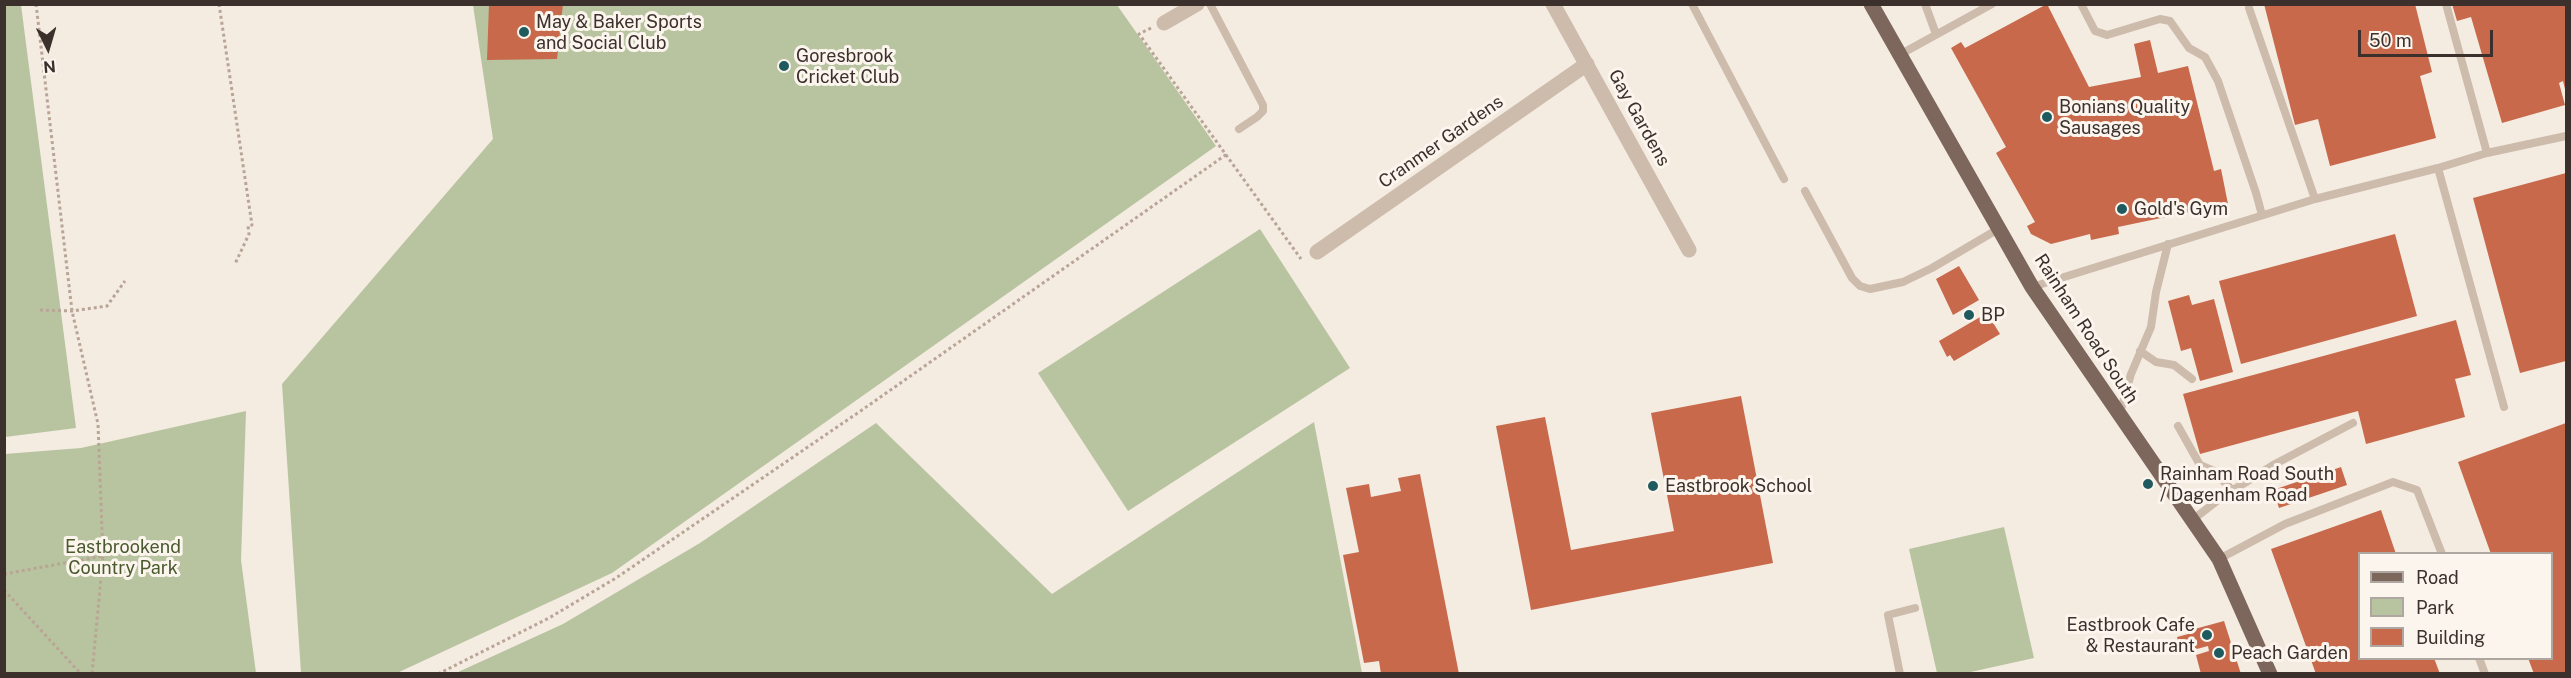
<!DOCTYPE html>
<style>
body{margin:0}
#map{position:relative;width:2571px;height:678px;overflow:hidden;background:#f4ebe1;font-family:"Public Sans",sans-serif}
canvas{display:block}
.frame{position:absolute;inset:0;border:6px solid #3b302b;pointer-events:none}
.legend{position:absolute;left:2358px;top:552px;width:195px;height:108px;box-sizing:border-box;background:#fbf5ee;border:2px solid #aea6a0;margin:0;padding:8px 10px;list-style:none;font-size:18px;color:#3b302b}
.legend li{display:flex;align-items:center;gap:12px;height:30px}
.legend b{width:30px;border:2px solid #aea6a0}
.north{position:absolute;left:18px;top:18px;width:60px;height:60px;-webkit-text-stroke:4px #fbf5ee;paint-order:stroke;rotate:175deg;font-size:16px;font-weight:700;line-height:24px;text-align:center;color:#3b302b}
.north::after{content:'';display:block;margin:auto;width:21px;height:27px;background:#3b302b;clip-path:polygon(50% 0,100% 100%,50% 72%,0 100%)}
.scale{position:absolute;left:2358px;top:30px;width:135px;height:27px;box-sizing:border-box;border:3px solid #3b302b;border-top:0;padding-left:8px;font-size:18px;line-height:21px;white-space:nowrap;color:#3b302b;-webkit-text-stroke:4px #fbf5ee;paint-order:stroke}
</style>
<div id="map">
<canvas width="2571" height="678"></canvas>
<div class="frame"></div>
<ul class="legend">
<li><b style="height:8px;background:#7d675c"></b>Road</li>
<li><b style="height:16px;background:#b8c4a0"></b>Park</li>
<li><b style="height:16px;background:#c8694b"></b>Building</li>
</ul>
<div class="north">N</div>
<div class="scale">50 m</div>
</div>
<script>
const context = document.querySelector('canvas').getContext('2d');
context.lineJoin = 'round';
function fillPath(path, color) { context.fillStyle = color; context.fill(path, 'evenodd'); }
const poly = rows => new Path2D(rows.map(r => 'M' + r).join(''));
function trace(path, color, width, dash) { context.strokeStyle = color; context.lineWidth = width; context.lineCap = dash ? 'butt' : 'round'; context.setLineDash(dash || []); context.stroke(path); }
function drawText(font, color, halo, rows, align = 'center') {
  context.font = font + ' "Public Sans",sans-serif'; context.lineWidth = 6; context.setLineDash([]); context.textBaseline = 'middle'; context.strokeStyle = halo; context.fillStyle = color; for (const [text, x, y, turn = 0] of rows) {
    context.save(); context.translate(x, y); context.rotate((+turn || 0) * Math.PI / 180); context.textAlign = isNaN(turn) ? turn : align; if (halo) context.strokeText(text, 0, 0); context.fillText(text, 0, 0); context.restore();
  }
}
const green = poly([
 [4,5,21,5,76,428,5,437],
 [473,5,1117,5,1216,146,612,573,397,673,301,673,282,384,493,139],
 [1260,229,1350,368,1128,511,1038,373],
 [246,411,241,560,256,673,5,673,5,454,81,448],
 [1314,422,1362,673,456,673,563,624,700,543,876,423,1052,594],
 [2004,527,2034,658,1966,673,1937,673,1909,549]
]);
const building = poly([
 [489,4,563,4,557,59,487,60],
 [2047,4,2089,87,2141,77,2134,44,2150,40,2158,73,2188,66,2214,171,2221,169,2228,204,2118,227,2119,234,2091,240,2090,234,2051,244,2031,234,2027,226,2035,222,1996,153,2006,147,1951,48,1961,42,1965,48],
 [2264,4,2415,4,2432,72,2420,76,2436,138,2330,166,2318,119,2295,125],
 [2452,4,2566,4,2566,93,2563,81,2559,83,2565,105,2502,123,2471,17,2457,21],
 [2566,173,2566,361,2520,373,2473,198],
 [2395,234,2417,316,2241,364,2219,281],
 [1959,266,1979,300,1953,315,1936,279],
 [2189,295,2192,305,2214,299,2233,372,2200,381,2191,348,2181,351,2168,301],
 [1987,313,2000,334,1954,361,1950,355,1947,357,1939,341],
 [2456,320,2471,375,2455,379,2465,417,2366,444,2358,411,2200,454,2183,394],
 [1741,396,1773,563,1531,610,1496,426,1545,417,1571,550,1674,531,1651,413],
 [2566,423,2566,674,2534,674,2528,658,2552,658,2552,554,2491,554,2458,462],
 [2341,467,2347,485,2279,508,2273,490],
 [1420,474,1459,674,1381,674,1379,661,1364,663,1343,555,1359,552,1346,488,1369,484,1371,497,1401,491,1398,478],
 [2381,510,2396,554,2360,554,2360,658,2434,658,2440,674,2316,674,2271,549],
 [2224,621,2241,674,2201,674,2196,655,2209,651,2208,646,2193,650,2192,646,2180,649,2177,637,2192,633,2191,630]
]);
const path = poly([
 [36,4,72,311,98,424,103,556,92,674],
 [219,4,252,225,248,226,249,234,235,264],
 [1151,28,1139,34,1301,259],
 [40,310,72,311,107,306,125,281],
 [4,574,103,556],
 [4,590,81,674],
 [438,674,549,618,616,578,862,410,1227,154]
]);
const lane = poly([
 [1210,4,1263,105,1263,111,1257,117,1239,129],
 [1692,4,1784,179],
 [1925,4,1936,34],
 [2081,4,2095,31,2107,35,2160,19,2170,21,2189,48,2205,57,2218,81,2256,193,2262,215],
 [2446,4,2487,153],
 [2249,8,2315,199],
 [1901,54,1992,4],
 [2438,168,2504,407],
 [1805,191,1852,278,1860,286,1870,289,1903,282,1932,268,2000,228],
 [2032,287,2315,199,2438,168,2487,153,2566,136],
 [2140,351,2156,362,2174,365,2192,379],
 [2120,413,2131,374,2151,327,2156,292,2168,244],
 [2178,426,2200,465,2214,471,2232,490],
 [2191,521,2222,497,2275,464,2353,423],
 [2219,559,2285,524,2393,482,2417,490,2442,554],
 [2479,658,2485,674],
 [1900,674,1888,615,1915,608]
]);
const street = poly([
 [1553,4,1689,250],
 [1164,23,1197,4],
 [1317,252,1587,64]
]);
const primary = poly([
 [1871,4,2032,287,2219,559,2270,674]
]);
const markers = [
 [524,32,6,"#1f5a5e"],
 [784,66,6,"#1f5a5e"],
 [2047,117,6,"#1f5a5e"],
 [2122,209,6,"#1f5a5e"],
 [1969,315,6,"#1f5a5e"],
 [2148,484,6,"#1f5a5e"],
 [1653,486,6,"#1f5a5e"],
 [2207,635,6,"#1f5a5e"],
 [2219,653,6,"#1f5a5e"]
];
const poiNames = [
 ["May & Baker Sports",536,22],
 ["and Social Club",536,43],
 ["Goresbrook",796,56],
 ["Cricket Club",796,77],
 ["Bonians Quality",2059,107],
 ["Sausages",2059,128],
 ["Gold's Gym",2134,209],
 ["BP",1981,315],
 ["Rainham Road South",2160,474],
 ["/ Dagenham Road",2160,495],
 ["Eastbrook School",1665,486],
 ["Eastbrook Cafe",2195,625,"right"],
 ["& Restaurant",2195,646,"right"],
 ["Peach Garden",2231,653]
];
const streetNames = [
 ["Gay Gardens",1639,118,61],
 ["Cranmer Gardens",1441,142,-35],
 ["Rainham Road South",2086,329,57]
];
const parkNames = [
 ["Eastbrookend",123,547],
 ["Country Park",123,568]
];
fillPath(green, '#b8c4a0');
fillPath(building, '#c8694b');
trace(path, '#b9a596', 3, [3, 3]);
trace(lane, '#cdbbac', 8);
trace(street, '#cdbbac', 15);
trace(primary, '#7d675c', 15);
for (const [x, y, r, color] of markers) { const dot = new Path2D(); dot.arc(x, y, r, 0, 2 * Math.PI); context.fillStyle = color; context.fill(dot); trace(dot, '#fbf5ee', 2); }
drawText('18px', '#3b302b', '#fbf5ee', poiNames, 'left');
drawText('18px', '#3b302b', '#fbf5ee', streetNames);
drawText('18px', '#4a5a2e', '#fbf5ee', parkNames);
</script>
